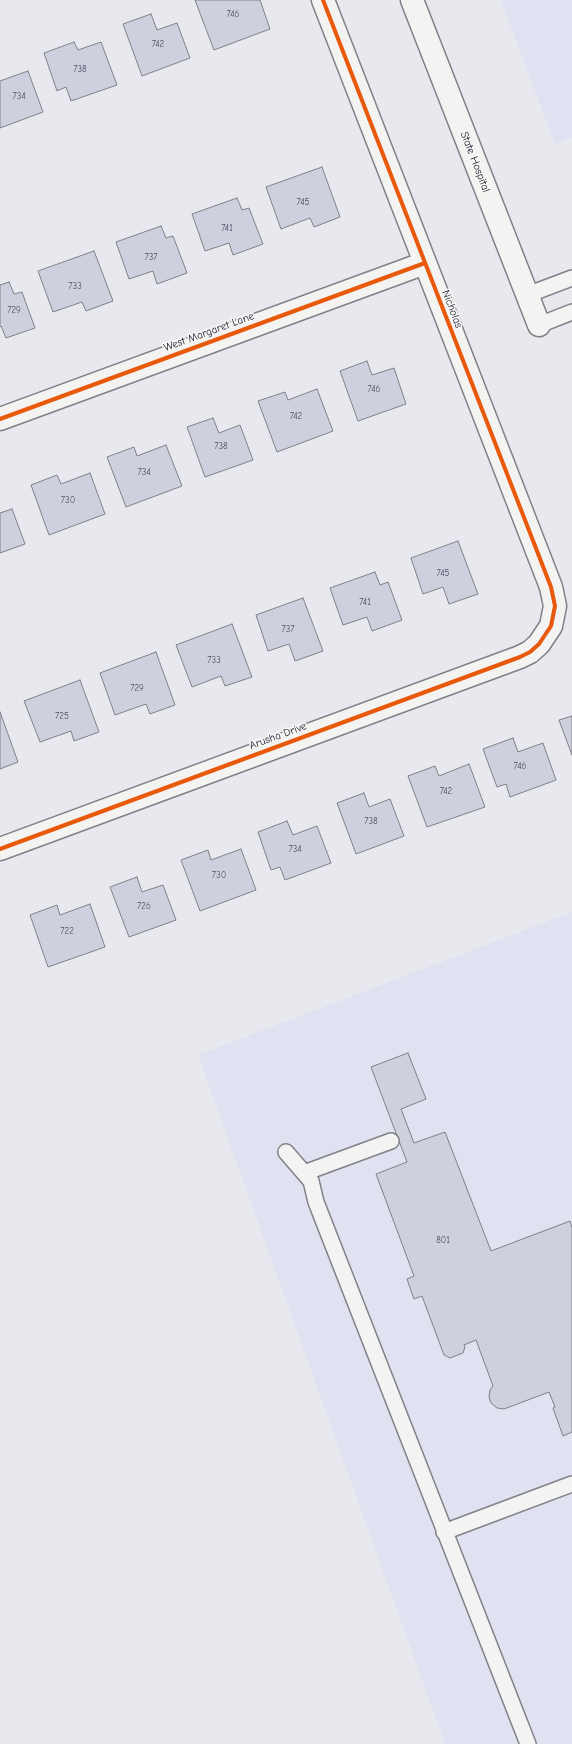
<!DOCTYPE html>
<style>
body{margin:0}
canvas{display:block;background:#e8e9ef}
</style>
<canvas width="572" height="1744"></canvas>
<script>
const context = document.querySelector('canvas').getContext('2d');
context.lineJoin = 'round';
function fillPath(path, color) { context.fillStyle = color; context.fill(path, 'evenodd'); }
const poly = rows => new Path2D(rows.map(r => 'M' + r).join(''));
function trace(path, color, width, dash) { context.strokeStyle = color; context.lineWidth = width; context.lineCap = dash ? 'butt' : 'round'; context.setLineDash(dash || []); context.stroke(path); }
function drawText(font, color, halo, rows, align = 'center') {
  context.font = font + ' "Comic Neue",sans-serif'; context.lineWidth = 3.5; context.setLineDash([]); context.textBaseline = 'middle'; context.strokeStyle = halo; context.fillStyle = color; for (const [text, x, y, turn = 0] of rows) {
    context.save(); context.translate(x, y); context.rotate((+turn || 0) * Math.PI / 180); context.textAlign = isNaN(turn) ? turn : align; if (halo) context.strokeText(text, 0, 0); context.fillText(text, 0, 0); context.restore();
  }
}
const built = poly([
 [501,0,572,0,572,137,555,144],
 [572,912,572,1744,445,1744,198,1055]
]);
const building = poly([
 [195,0,260,0,270,29,214,50,195,0],
 [151,14,157,30,177,23,190,58,142,76,123,24,151,14],
 [74,42,78,50,101,42,117,85,71,101,66,87,57,91,44,53,74,42],
 [28,71,43,112,0,128,0,81,28,71],
 [322,167,340,217,314,227,310,218,281,229,266,187,322,167],
 [237,198,242,210,249,208,263,244,233,255,229,243,205,251,192,214,237,198],
 [161,226,166,238,173,236,187,273,157,284,153,271,129,279,116,242,161,226],
 [94,251,113,301,86,311,82,302,53,312,38,271,94,251],
 [9,282,14,294,22,292,35,328,6,338,1,326,0,327,0,285,9,282],
 [367,361,372,375,394,368,406,404,358,421,340,371,367,361],
 [317,389,333,431,277,452,258,401,285,392,288,400,317,389],
 [213,418,219,433,240,425,253,460,205,477,187,427,213,418],
 [166,445,182,486,126,507,107,457,134,447,137,456,166,445],
 [90,473,105,514,49,535,31,485,57,475,61,484,90,473],
 [12,509,25,544,0,553,0,513,12,509],
 [458,541,478,594,449,604,443,587,423,594,411,558,458,541],
 [375,572,380,585,388,582,402,620,372,631,367,617,343,625,330,588,375,572],
 [303,598,323,651,295,661,289,644,268,651,256,615,303,598],
 [232,624,252,677,225,686,221,676,192,687,176,645,232,624],
 [156,652,175,705,150,714,146,704,115,715,100,673,156,652],
 [80,680,99,732,74,741,71,731,40,742,24,701,80,680],
 [0,712,18,762,0,769,0,712],
 [572,716,572,755,559,720,572,716],
 [513,738,518,752,543,743,556,780,510,797,506,784,497,787,483,749,513,738],
 [469,764,485,807,427,827,408,776,435,766,439,776,469,764],
 [364,793,369,807,390,799,404,836,356,854,337,803,364,793],
 [287,821,293,835,317,826,331,863,285,880,280,867,271,870,258,832,287,821],
 [241,849,256,890,200,911,181,860,208,850,211,860,241,849],
 [137,877,142,892,163,885,176,920,129,937,110,887,137,877],
 [90,904,105,947,48,967,30,915,57,905,60,915,90,904],
 [408,1053,426,1099,401,1109,414,1143,445,1132,491,1251,570,1221,572,1228,572,1432,563,1436,553,1408,555,1407,549,1392,504,1409,497,1408,491,1403,489,1397,490,1390,493,1386,476,1340,464,1345,465,1347,463,1353,450,1358,444,1355,422,1296,414,1299,407,1279,414,1276,376,1174,407,1162,371,1067,408,1053]
]);
const service = poly([
 [527,295,572,278],
 [539,325,572,312],
 [286,1152,311,1181,316,1202,528,1744],
 [304,1173,391,1141],
 [444,1532,572,1484]
]);
const minor = poly([
 [412,0,539,325],
 [0,419,425,263],
 [0,849,520,657,530,652,539,644,551,626,555,606,551,587,323,0]
]);
const cycleway = poly([
 [0,419,425,263],
 [0,849,520,657,530,652,539,644,551,626,555,606,551,587,323,0]
]);
const numberNames = [
 ["746",233,14],
 ["742",158,44],
 ["738",80,69],
 ["734",19,96],
 ["745",303,202],
 ["741",227,228],
 ["737",151,257],
 ["733",75,286],
 ["729",14,310],
 ["746",374,389],
 ["742",296,416],
 ["738",221,446],
 ["734",144,472],
 ["730",68,500],
 ["745",443,573],
 ["741",365,602],
 ["737",288,629],
 ["733",214,660],
 ["729",137,688],
 ["725",62,716],
 ["746",520,766],
 ["742",446,791],
 ["738",371,821],
 ["734",295,849],
 ["730",219,875],
 ["726",144,906],
 ["722",67,931],
 ["801",443,1240]
];
const streetNames = [
 ["State Hospital",475,162,69],
 ["Nicholas",452,309,69],
 ["West Margaret Lane",209,332,-20],
 ["Arusha Drive",278,736,-20]
];
fillPath(built, '#e0e1f1');
fillPath(building, '#cfd0dd');
trace(building, '#808088', 1);
trace(service, '#808088', 18);
trace(minor, '#808088', 25);
trace(service, '#f3f3f2', 15);
trace(minor, '#f3f3f2', 22);
trace(cycleway, '#e8590c', 4);
drawText('9px', '#505066', null, numberNames);
drawText('11px', '#22223b', '#f6f6f2', streetNames);
</script>
